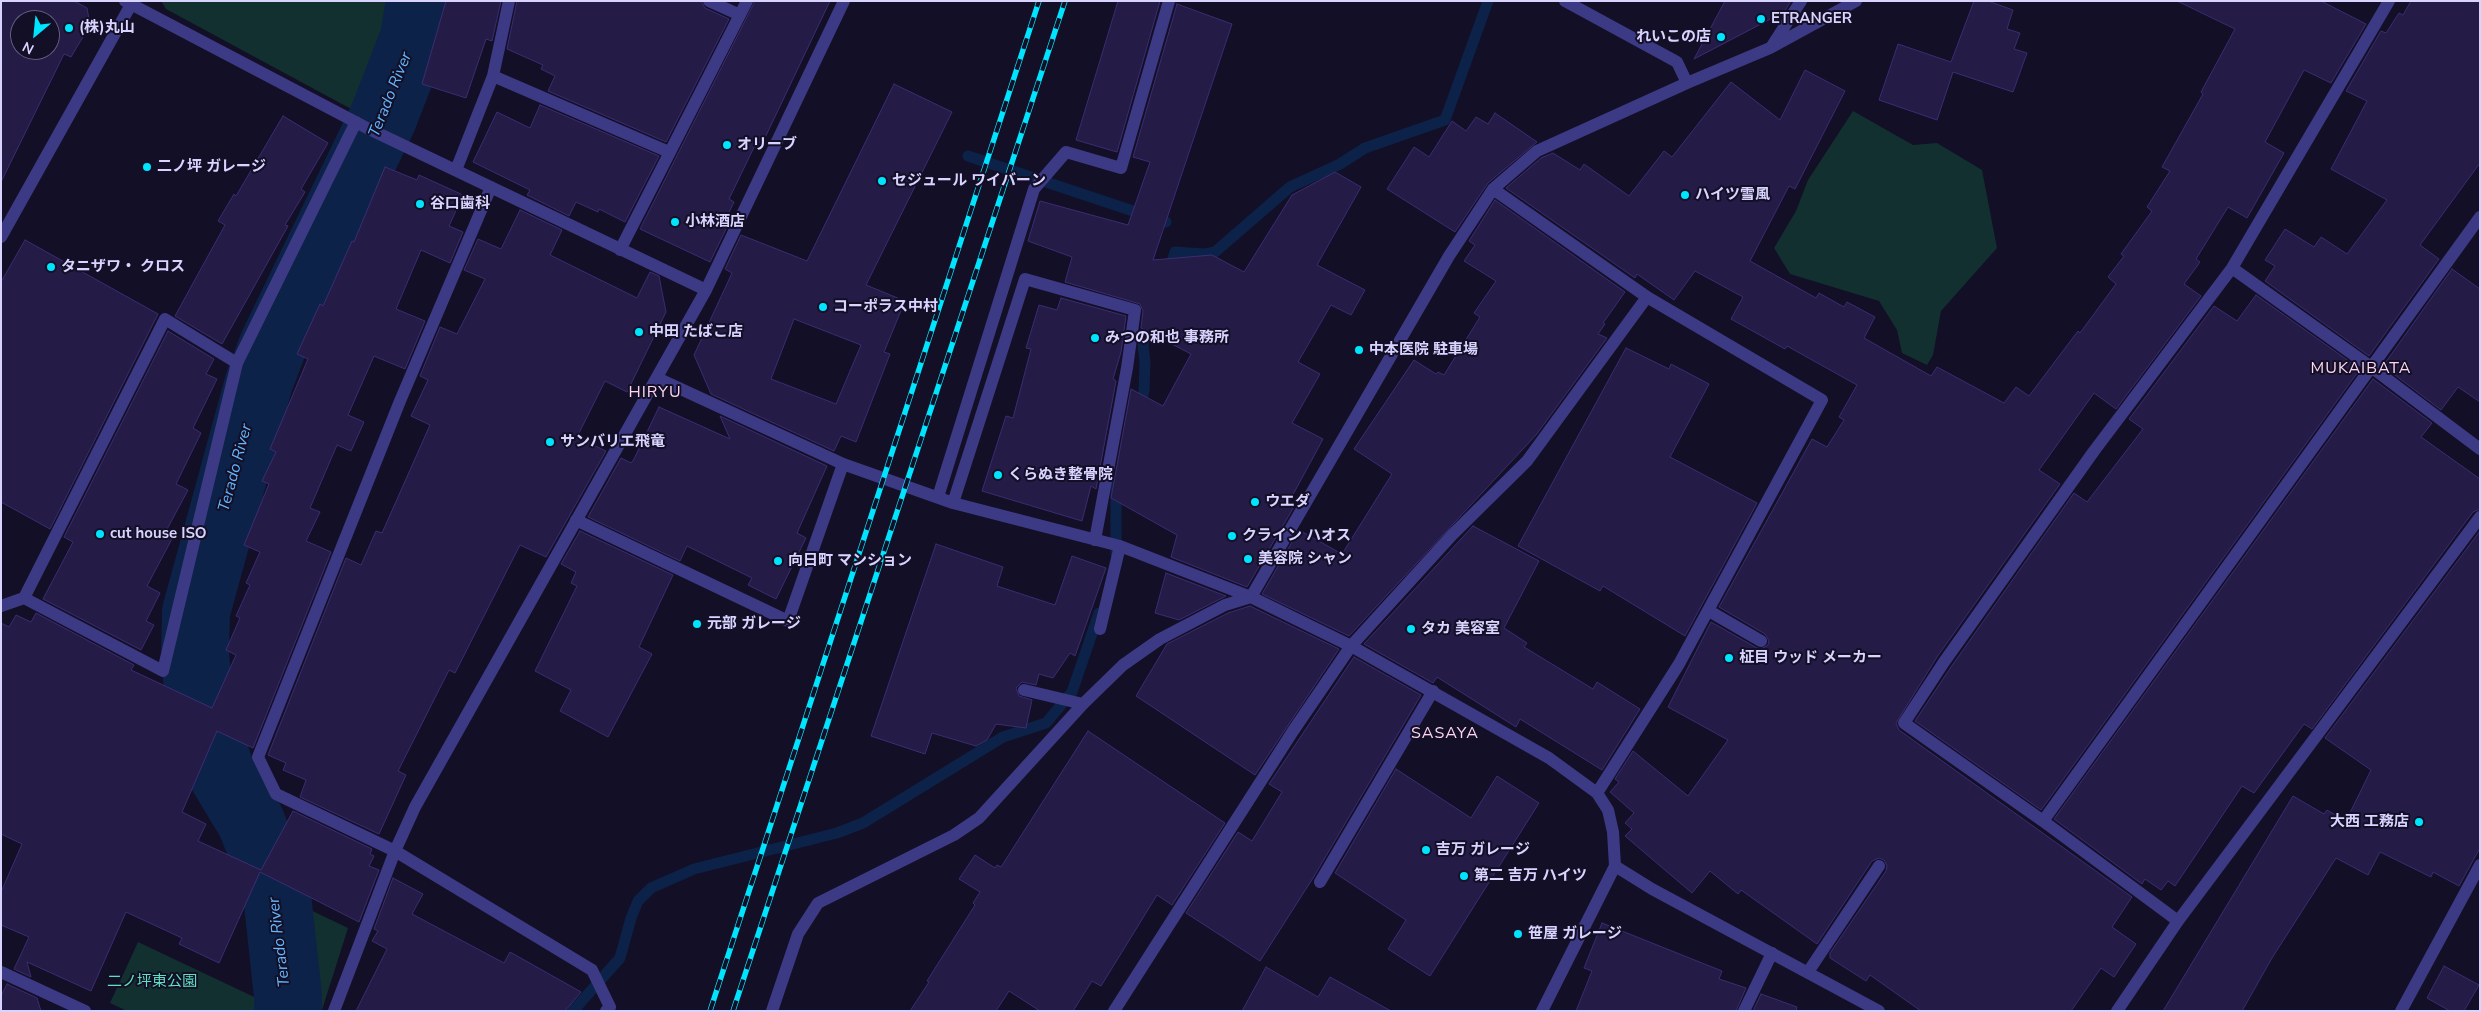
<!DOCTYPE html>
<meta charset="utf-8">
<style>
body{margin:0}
#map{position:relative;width:2481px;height:1012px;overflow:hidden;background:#130f26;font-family:"Nunito Sans",sans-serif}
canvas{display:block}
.frame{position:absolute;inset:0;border:2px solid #d9d4ff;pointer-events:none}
.north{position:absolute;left:10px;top:10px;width:50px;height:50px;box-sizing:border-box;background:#130f26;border:1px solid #625e7d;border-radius:50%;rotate:208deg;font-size:14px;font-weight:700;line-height:20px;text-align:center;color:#d9d4ff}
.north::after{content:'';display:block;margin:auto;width:18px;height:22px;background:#00e5ff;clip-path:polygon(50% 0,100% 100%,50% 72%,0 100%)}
</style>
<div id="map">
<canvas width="2481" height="1012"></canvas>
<div class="frame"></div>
<div class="north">N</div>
</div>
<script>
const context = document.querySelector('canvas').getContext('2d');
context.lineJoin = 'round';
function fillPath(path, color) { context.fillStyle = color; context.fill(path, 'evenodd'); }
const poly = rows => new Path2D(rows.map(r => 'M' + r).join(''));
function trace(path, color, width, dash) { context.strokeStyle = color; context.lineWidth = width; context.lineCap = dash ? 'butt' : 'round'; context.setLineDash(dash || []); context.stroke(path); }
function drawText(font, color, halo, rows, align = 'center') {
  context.font = font + ' "Nunito Sans","Noto Sans JP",sans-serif'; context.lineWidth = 4; context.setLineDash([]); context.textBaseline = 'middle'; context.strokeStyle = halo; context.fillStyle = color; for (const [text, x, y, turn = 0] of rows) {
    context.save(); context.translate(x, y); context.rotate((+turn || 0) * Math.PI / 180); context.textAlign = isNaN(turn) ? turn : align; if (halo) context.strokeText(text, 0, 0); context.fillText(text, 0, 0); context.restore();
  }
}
const green = poly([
 [161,1,405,1,397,36,368,112,353,110,166,9],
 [1853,111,1913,145,1937,143,1982,170,1997,248,1941,311,1933,355,1927,365,1902,353,1897,330,1879,301,1790,274,1774,248,1796,211,1808,180],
 [302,906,348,928,322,1010,301,999],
 [138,942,269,1004,269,1011,127,1011,110,1003]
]);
const stream = poly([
 [968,156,1166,222],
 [1169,271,1175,252,1205,254,1215,252,1290,187,1340,164,1365,148,1445,120,1488,1],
 [1140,408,1144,391,1145,363,1143,344,1153,317],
 [1116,554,1116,485],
 [573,1011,620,958,631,918,638,901,651,888,694,869,837,833,863,823,1003,737,1046,723,1072,692,1099,613]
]);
const river = poly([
 [288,1011,288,996,277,895,263,853,251,822,221,772,205,725,198,690,195,652,196,612,259,382,273,345,383,118,414,38,420,1]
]);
const building = poly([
 [1,1,74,1,87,8,90,25,71,57,64,54,1,182,1,1],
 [20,20,50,20,50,50,20,50,20,20],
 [446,1,501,1,492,41,486,39,466,98,422,84,446,1],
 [517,1,701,1,705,8,729,19,666,142,548,91,555,76,541,69,543,65,507,49,517,1],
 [755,1,830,1,762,144,757,141,729,199,734,202,722,227,726,229,710,262,640,229,755,1],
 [1118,1,1160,1,1117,152,1076,140,1118,1],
 [1725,1,1791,1,1784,12,1694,59,1725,1],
 [1974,1,1988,1,2013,10,2007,29,2020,33,2014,49,2027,53,2013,92,1953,72,1937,120,1879,100,1898,44,1951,62,1974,1],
 [2177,1,2321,1,2366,24,2331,83,2304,70,2265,142,2284,153,2247,218,2228,207,2196,259,2200,262,2184,284,2201,296,2116,409,2094,393,2039,470,2060,484,1937,657,1896,723,1899,730,2132,897,2112,927,2136,944,2114,977,2101,968,2071,1011,1921,1011,1870,975,1866,981,1830,958,1830,953,1886,871,1887,866,1884,860,1879,858,1872,861,1817,944,1741,890,1738,894,1710,871,1692,893,1625,836,1632,829,1625,823,1634,813,1610,792,1619,782,1615,779,1633,751,1688,796,1728,740,1668,707,1711,622,1757,648,1761,649,1768,645,1769,641,1765,634,1719,607,1812,439,1827,447,1844,420,1839,417,1857,385,1787,346,1785,349,1731,319,1743,297,1695,271,1674,300,1637,274,1635,278,1506,188,1541,158,1553,153,1580,170,1584,164,1629,196,1664,151,1672,157,1731,82,1780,120,1805,70,1845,91,1795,189,1789,186,1750,261,1816,298,1819,293,1844,307,1847,302,1875,317,1864,338,1931,376,1937,367,2004,403,2016,387,2029,396,2078,331,2080,333,2116,284,2108,277,2124,256,2121,254,2152,211,2147,207,2170,171,2162,167,2203,94,2201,92,2235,29,2177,1],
 [2411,1,2480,1,2480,163,2420,245,2439,259,2369,356,2265,281,2275,266,2265,260,2285,229,2314,247,2321,237,2347,254,2387,200,2331,169,2367,101,2346,91,2381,31,2386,33,2399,13,2403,15,2411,1],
 [1177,4,1232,24,1153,260,1212,255,1244,272,1292,195,1335,172,1361,187,1317,265,1365,290,1351,315,1331,305,1298,362,1320,374,1292,423,1323,439,1289,502,1295,505,1247,587,1171,557,1177,535,1111,498,1131,389,1163,406,1191,354,1141,328,1143,311,1140,304,1065,282,1072,257,1028,241,1040,201,1128,225,1150,162,1133,157,1177,4],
 [894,84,952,112,866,285,905,301,884,352,890,354,856,442,841,436,834,451,711,394,694,355,732,273,725,269,741,235,807,261,894,84],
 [794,319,861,345,836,404,771,379,794,319],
 [540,105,659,156,625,222,599,209,598,212,576,202,569,216,527,195,530,190,473,162,497,112,530,128,540,105],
 [1495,113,1537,142,1488,183,1455,232,1387,189,1414,147,1429,157,1452,121,1466,131,1476,117,1488,124,1495,113],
 [283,116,328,143,301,189,305,192,285,225,288,226,222,344,175,316,225,225,218,221,234,194,236,196,283,116],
 [385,167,417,180,419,175,463,195,449,226,463,232,450,263,421,250,396,309,425,321,405,369,374,356,348,415,364,422,351,451,337,445,310,508,320,512,306,541,331,552,253,748,217,731,182,812,206,824,198,841,261,870,293,811,372,849,370,854,374,856,369,866,379,870,359,922,260,872,219,963,179,944,182,938,126,912,91,991,27,962,31,977,14,969,29,937,1,925,1,892,22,844,1,834,1,623,9,627,16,615,31,622,36,613,134,665,131,670,212,708,236,655,226,650,240,618,236,616,250,585,246,583,260,552,244,545,269,484,262,481,276,452,270,449,308,359,297,354,320,304,323,306,352,241,354,242,385,167],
 [1495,200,1625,292,1603,323,1605,324,1598,334,1607,338,1536,435,1349,636,1262,594,1299,530,1342,554,1392,474,1354,449,1414,360,1436,374,1438,372,1444,375,1480,317,1474,313,1496,281,1464,261,1475,245,1469,241,1495,200],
 [520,210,562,230,550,255,637,298,650,272,659,276,666,312,627,392,605,381,577,437,606,451,546,557,520,545,455,673,449,670,398,771,406,775,379,834,300,797,306,780,283,770,286,763,268,755,346,558,361,565,376,531,382,533,430,425,411,416,428,380,420,376,440,327,457,334,485,279,464,270,478,239,501,249,520,210],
 [25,240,158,314,50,529,1,502,1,282,25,240],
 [2452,269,2480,289,2480,402,2458,387,2441,410,2383,366,2452,269],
 [2256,295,2360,369,2041,810,1915,721,1951,667,2074,493,2087,502,2143,429,2129,419,2214,306,2237,321,2256,295],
 [1061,298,1126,316,1121,352,1113,379,1116,381,1096,489,1091,486,1082,521,982,491,1006,416,1013,418,1031,349,1026,348,1039,305,1057,310,1061,298],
 [168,331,214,359,206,374,217,379,193,428,201,433,176,484,188,490,166,531,174,535,147,586,160,593,146,621,154,625,141,650,43,599,73,542,64,537,168,331],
 [1626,348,1669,369,1671,364,1709,384,1670,457,1757,503,1685,636,1603,586,1600,591,1518,546,1626,348],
 [2373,379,2432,423,2421,437,2480,479,2480,509,2473,512,2312,729,2304,724,2254,793,2242,786,2175,886,2168,881,2161,890,2145,879,2142,884,2054,819,2373,379],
 [659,407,730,439,720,416,827,466,797,533,806,538,776,599,748,585,752,578,687,546,680,561,588,517,621,458,631,463,634,459,659,407],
 [1473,526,1539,561,1504,628,1527,643,1524,647,1593,689,1597,682,1640,709,1602,770,1520,719,1516,727,1437,677,1433,683,1364,644,1473,526],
 [580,531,673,575,639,647,652,654,608,737,560,711,571,690,535,671,577,586,571,583,576,572,561,564,580,531],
 [2480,531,2480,848,2459,886,2433,872,2431,877,2380,852,2368,875,2336,858,2272,958,2242,1011,2163,1011,2293,796,2324,814,2327,810,2346,821,2371,770,2325,738,2480,531],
 [936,544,1003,567,997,586,1055,605,1072,556,1106,568,1075,656,1070,653,1053,678,1039,674,1036,685,1022,682,1016,688,1019,696,1032,700,1026,728,996,724,987,740,976,746,932,733,925,754,871,736,936,544],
 [1166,573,1226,596,1179,620,1155,613,1166,573],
 [1250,606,1339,649,1255,775,1136,696,1167,644,1228,613,1250,606],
 [1354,657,1421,695,1313,878,1260,961,1186,913,1238,832,1252,841,1282,792,1269,784,1354,657],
 [1088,731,1225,823,1172,905,1157,895,1101,986,1092,981,1073,1011,1040,1011,1009,991,996,1011,910,1011,929,982,927,981,975,905,973,903,980,892,959,879,975,855,995,868,997,865,1001,867,1088,731],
 [1396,769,1471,818,1497,776,1539,803,1430,976,1388,949,1406,920,1335,873,1396,769],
 [393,878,423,894,412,914,504,963,510,952,581,992,565,1011,356,1011,387,949,372,941,378,931,374,929,393,878],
 [1602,923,1722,971,1719,979,1746,988,1736,1011,1576,1011,1592,971,1584,968,1602,923],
 [2444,966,2479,985,2464,1011,2450,1011,2427,998,2444,966],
 [1266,967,1318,997,1330,977,1391,1011,1242,1011,1266,967],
 [7,984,37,998,41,1011,1,1011,1,996,7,984],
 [1761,994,1797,1007,1796,1011,1753,1011,1761,994]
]);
const lane = poly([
 [938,497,1034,189,1066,152,1121,168,1169,1],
 [1709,611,1761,641],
 [1351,646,1452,535,1527,461,1647,297],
 [1320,882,1433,691],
 [1808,972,1879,866],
 [1744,1011,1772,953]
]);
const street = poly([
 [125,1,367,128,706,290,415,807,395,851,334,1011],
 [709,1,740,15],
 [1565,1,1677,62,1687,83],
 [1772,46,1801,1],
 [493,76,669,152],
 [456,170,493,76,509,1],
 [491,187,400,401,258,757,276,794,395,851,592,970,610,1007,606,1011],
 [1493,189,1647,297,1822,400,1679,664,1597,793],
 [1,237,133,1],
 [620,250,747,1],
 [2232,268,2371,367,2480,449],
 [706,290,844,1],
 [657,378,843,464,953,503,1120,546,1251,597,1351,646,1549,758,1597,793,1608,810,1613,832,1615,866,1542,1011],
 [953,503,1025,279,1135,310,1127,368,1095,540],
 [576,520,788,621,843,464],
 [24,598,165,319,237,363],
 [1,606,24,598,163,671,237,363,356,122],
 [1100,629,1120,546],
 [1024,690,1083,704],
 [2043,821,2480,217],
 [1615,866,1652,889,1879,1011],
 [2178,921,2043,821,1904,723,1944,662,2094,451,2232,268,2389,1],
 [1,972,85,1011],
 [772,1011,798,934,818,903,954,835,979,818,1083,704,1123,665,1160,639,1225,605,1251,597,1449,256,1493,189,1537,151,1687,83,1770,48,1856,1],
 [1114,1011,1293,731,1351,646],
 [2117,1011,2178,921,2480,517],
 [2401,1011,2480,865]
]);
const rail = poly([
 [710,1011,1039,1],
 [733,1011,1065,1]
]);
const markers = [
 [1761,19,5,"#00e5ff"],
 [69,28,5,"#00e5ff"],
 [1721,37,5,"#00e5ff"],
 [727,145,5,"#00e5ff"],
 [147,167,5,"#00e5ff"],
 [882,181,5,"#00e5ff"],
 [1685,195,5,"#00e5ff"],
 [420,204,5,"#00e5ff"],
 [675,222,5,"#00e5ff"],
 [51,267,5,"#00e5ff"],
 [823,307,5,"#00e5ff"],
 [639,332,5,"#00e5ff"],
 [1095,338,5,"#00e5ff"],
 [1359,350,5,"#00e5ff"],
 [550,442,5,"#00e5ff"],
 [998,475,5,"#00e5ff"],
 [1255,502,5,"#00e5ff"],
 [100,534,5,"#00e5ff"],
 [1232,536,5,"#00e5ff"],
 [1248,559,5,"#00e5ff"],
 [778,561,5,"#00e5ff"],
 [697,624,5,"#00e5ff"],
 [1411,629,5,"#00e5ff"],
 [1729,658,5,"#00e5ff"],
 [2419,822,5,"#00e5ff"],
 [1426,850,5,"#00e5ff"],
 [1464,876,5,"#00e5ff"],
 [1518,934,5,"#00e5ff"]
];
const poiNames = [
 ["ETRANGER",1771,19],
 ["(株)丸山",79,28],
 ["れいこの店",1711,37,"right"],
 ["オリーブ",737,145],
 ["二ノ坪 ガレージ",157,167],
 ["セジュール ワイバーン",892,181],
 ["ハイツ雪風",1695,195],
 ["谷口歯科",430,204],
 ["小林酒店",685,222],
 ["タニザワ・ クロス",61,267],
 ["コーポラス中村",833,307],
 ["中田 たばこ店",649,332],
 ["みつの和也 事務所",1105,338],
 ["中本医院 駐車場",1369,350],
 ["サンバリエ飛竜",560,442],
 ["くらぬき整骨院",1008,475],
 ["ウエダ",1265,502],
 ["cut house ISO",110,534],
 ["クライン ハオス",1242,536],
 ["美容院 シャン",1258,559],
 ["向日町 マンション",788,561],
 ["元部 ガレージ",707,624],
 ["タカ 美容室",1421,629],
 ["柾目 ウッド メーカー",1739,658],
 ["大西 工務店",2409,822,"right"],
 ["吉万 ガレージ",1436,850],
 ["第二 吉万 ハイツ",1474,876],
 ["笹屋 ガレージ",1528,934]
];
const parkNames = [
 ["二ノ坪東公園",152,982]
];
const waterNames = [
 ["Terado River",391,95,-68],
 ["Terado River",236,468,-75],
 ["Terado River",280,942,-97]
];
const neighbourhoodNames = [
 ["MUKAIBATA",2361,369],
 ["HIRYU",655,393],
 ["SASAYA",1445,734]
];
fillPath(green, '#12302f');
trace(stream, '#0c2248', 11);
trace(river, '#0c2248', 68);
fillPath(building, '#241b47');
trace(building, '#3b2d73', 1);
trace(lane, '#3d3a85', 12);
trace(street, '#3d3a85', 12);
trace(rail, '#00e5ff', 5.5);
trace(rail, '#130f26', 4, [11]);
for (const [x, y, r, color] of markers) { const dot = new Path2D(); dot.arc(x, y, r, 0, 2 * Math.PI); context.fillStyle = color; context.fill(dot); trace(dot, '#130f26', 2); }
drawText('bold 15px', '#d9d4ff', '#130f26', poiNames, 'left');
drawText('15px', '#5fe0c0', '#130f26', parkNames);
drawText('italic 16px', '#62b6ff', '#130f26', waterNames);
context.letterSpacing = '1px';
drawText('16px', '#ffd6f0', '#130f26', neighbourhoodNames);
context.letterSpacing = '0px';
</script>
